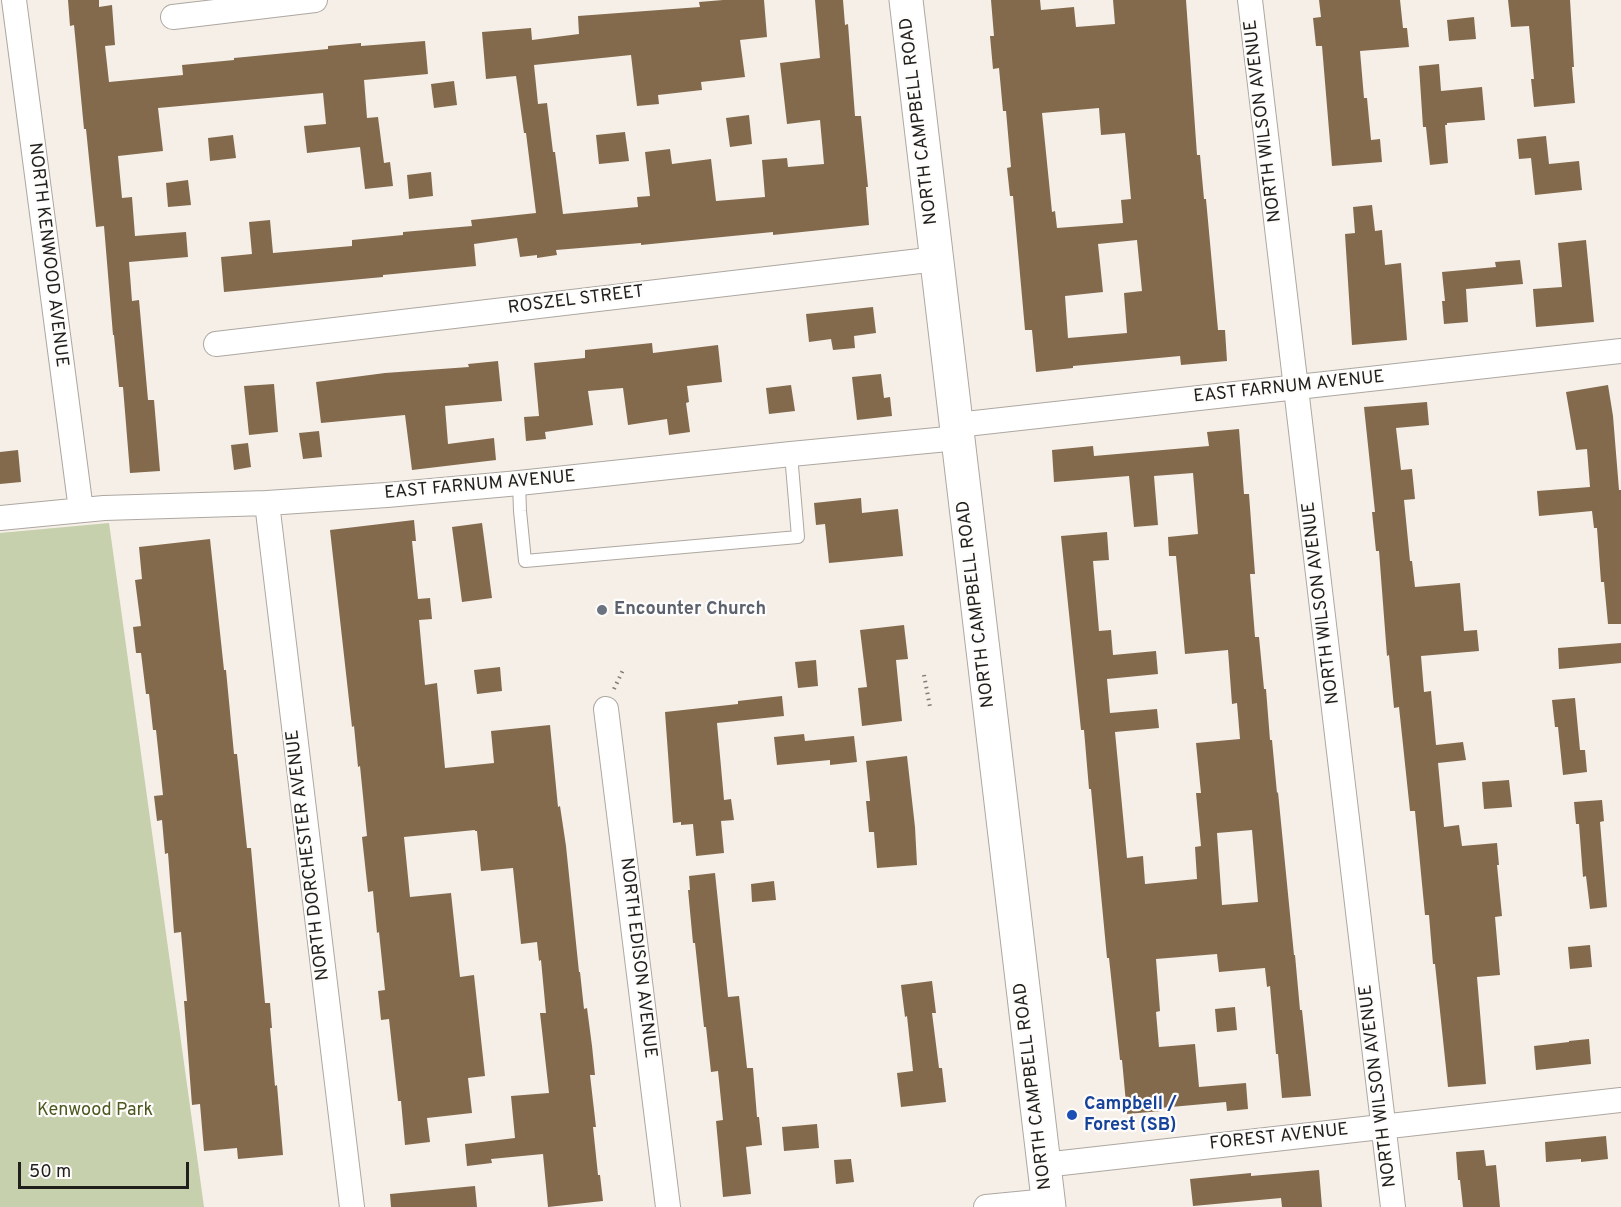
<!DOCTYPE html>
<style>
body{margin:0}
#map{position:relative;width:1621px;height:1207px;overflow:hidden;background:#f5efe8;font-family:Overpass,sans-serif}
canvas{display:block}
.scale{position:absolute;left:18px;top:1162px;width:171px;height:27px;box-sizing:border-box;border:3px solid #211f1c;border-top:0;padding-left:8px;font-size:18px;line-height:21px;white-space:nowrap;color:#211f1c;-webkit-text-stroke:4px #fefdfc;paint-order:stroke}
</style>
<div id="map">
<canvas width="1621" height="1207"></canvas>
<div class="scale">50 m</div>
</div>
<script>
const context = document.querySelector('canvas').getContext('2d');
context.lineJoin = 'round';
function fillPath(path, color) { context.fillStyle = color; context.fill(path, 'evenodd'); }
const poly = rows => new Path2D(rows.map(r => 'M' + r).join(''));
function trace(path, color, width, dash) { context.strokeStyle = color; context.lineWidth = width; context.lineCap = dash ? 'butt' : 'round'; context.setLineDash(dash || []); context.stroke(path); }
function drawText(font, color, halo, rows, align = 'center') {
  context.font = font + ' Overpass,sans-serif'; context.lineWidth = 4.5; context.setLineDash([]); context.textBaseline = 'middle'; context.strokeStyle = halo; context.fillStyle = color; for (const [text, x, y, turn = 0] of rows) {
    context.save(); context.translate(x, y); context.rotate((+turn || 0) * Math.PI / 180); context.textAlign = isNaN(turn) ? turn : align; if (halo) context.strokeText(text, 0, 0); context.fillText(text, 0, 0); context.restore();
  }
}
const green = poly([
 [109,523,204,1207,0,1207,0,533]
]);
const building = poly([
 [68,0,99,0,99,7,112,5,115,45,105,46,109,82,183,75,182,65,234,60,234,58,328,49,328,46,361,43,361,46,425,41,428,74,364,80,367,118,378,117,384,163,390,162,393,186,365,189,360,147,307,153,304,126,326,124,323,93,158,108,163,151,118,156,122,198,132,197,135,236,186,232,188,257,129,262,132,301,139,300,148,400,154,400,160,471,130,473,123,387,119,387,114,335,113,335,104,226,96,227,86,129,84,129,74,25,70,26],
 [723,0,764,0,767,37,740,40,745,77,701,82,702,90,658,95,659,104,637,106,631,55,534,65,538,104,547,103,553,152,555,152,563,214,638,207,637,197,650,196,645,152,670,149,672,164,711,159,716,201,765,197,762,160,787,158,788,167,824,164,820,120,787,124,780,63,820,58,815,0,843,0,845,25,848,24,855,116,861,116,868,187,866,187,869,225,773,235,773,232,641,245,641,243,556,250,557,255,537,258,537,255,520,257,517,238,474,244,476,266,383,275,383,277,224,292,221,257,252,254,249,222,270,220,273,253,352,246,352,240,403,235,403,232,472,226,471,220,536,213,526,133,524,133,516,76,486,79,482,32,531,28,532,40,579,34,578,16,700,7,699,2],
 [991,0,1040,0,1041,10,1074,7,1076,27,1115,24,1113,0,1186,0,1197,155,1200,155,1204,199,1206,199,1218,330,1225,330,1227,361,1181,365,1180,356,1073,366,1073,368,1036,372,1032,330,1025,330,1013,196,1010,196,1007,168,1011,167,1006,111,1003,111,999,68,993,69,990,36,994,36],
 [1099,108,1101,135,1125,133,1131,199,1121,200,1123,223,1057,228,1055,211,1052,212,1042,113],
 [1137,240,1142,291,1124,293,1127,333,1068,338,1065,296,1103,292,1098,244],
 [1319,0,1400,0,1403,28,1407,28,1409,47,1360,51,1364,98,1367,98,1371,140,1380,139,1382,162,1332,166,1322,46,1316,46,1313,18,1321,17],
 [1508,0,1570,0,1574,67,1572,67,1575,103,1534,107,1531,79,1534,79,1529,26,1511,27],
 [1474,17,1476,39,1449,41,1447,20],
 [1439,64,1441,91,1482,87,1485,120,1447,123,1447,125,1445,125,1448,163,1430,165,1426,127,1423,127,1419,66],
 [454,81,457,105,434,108,431,84],
 [749,115,752,144,730,147,726,118],
 [625,132,629,161,599,164,596,135],
 [233,135,236,158,210,161,208,138],
 [1546,136,1549,164,1579,161,1582,190,1535,195,1531,158,1519,159,1517,139],
 [431,172,433,196,409,199,407,175],
 [188,180,191,205,168,207,166,183],
 [1372,205,1375,231,1382,230,1385,265,1401,263,1407,340,1352,345,1345,234,1355,233,1353,207],
 [1586,240,1594,322,1536,327,1533,289,1562,287,1558,243],
 [1520,260,1523,284,1466,289,1468,322,1444,324,1442,301,1445,301,1442,272,1496,267,1495,262],
 [873,307,876,333,854,336,855,348,833,350,831,339,809,342,806,314],
 [652,343,653,353,718,345,722,382,687,386,689,402,686,403,690,432,669,435,667,419,628,425,623,388,588,391,593,425,545,432,546,439,526,441,524,417,539,416,534,363,585,358,585,350],
 [498,361,502,401,445,406,448,444,494,438,496,460,412,470,405,415,321,423,316,382,385,373,469,367,468,364],
 [881,374,884,398,890,397,892,416,857,420,852,377],
 [274,384,278,432,249,435,244,386],
 [791,385,795,411,769,414,766,388],
 [1608,385,1613,416,1619,490,1621,490,1621,624,1608,624,1604,582,1601,582,1597,528,1594,528,1592,511,1539,516,1537,491,1590,487,1587,449,1576,450,1566,392],
 [1427,402,1429,425,1396,428,1401,470,1412,469,1415,499,1404,500,1410,561,1412,561,1415,587,1460,583,1464,631,1477,630,1479,651,1421,656,1424,692,1431,691,1436,745,1463,742,1466,760,1438,763,1444,827,1459,825,1462,846,1497,843,1499,865,1497,865,1502,916,1495,917,1500,975,1477,977,1486,1084,1448,1087,1435,964,1433,964,1429,915,1425,915,1415,811,1410,811,1399,707,1394,708,1389,655,1387,656,1379,551,1376,551,1372,512,1375,512,1364,407],
 [1239,429,1244,494,1249,494,1251,521,1255,574,1250,574,1255,637,1259,637,1264,689,1266,689,1270,740,1272,740,1277,793,1278,792,1294,955,1295,955,1300,1010,1302,1010,1311,1096,1282,1098,1278,1054,1276,1054,1270,986,1267,987,1265,968,1219,972,1217,954,1156,959,1160,1011,1156,1012,1159,1047,1195,1044,1199,1087,1246,1083,1248,1109,1227,1111,1226,1102,1160,1108,1161,1111,1127,1114,1122,1060,1120,1060,1109,958,1107,958,1091,789,1089,789,1084,730,1081,730,1061,536,1107,532,1109,560,1093,561,1099,631,1111,630,1113,655,1156,651,1158,674,1107,679,1110,713,1157,709,1159,728,1115,732,1127,858,1143,856,1145,884,1197,879,1195,847,1201,846,1196,793,1201,793,1196,743,1240,739,1237,703,1232,704,1228,650,1185,654,1176,556,1169,556,1168,537,1198,534,1193,473,1154,476,1158,525,1134,527,1129,476,1054,482,1052,450,1093,446,1094,456,1209,446,1207,432],
 [1252,830,1258,902,1222,905,1217,833],
 [319,431,322,457,303,459,299,433],
 [248,443,251,467,234,470,231,445],
 [18,450,21,482,0,484,0,452],
 [861,498,862,513,898,509,903,556,829,563,825,524,816,525,814,503],
 [414,520,416,541,412,541,418,599,430,598,432,619,419,620,425,685,437,683,445,768,494,763,491,731,550,725,558,807,560,806,566,846,579,972,580,972,584,1009,587,1008,592,1046,595,1075,590,1075,596,1127,593,1127,598,1175,600,1175,603,1201,548,1207,543,1154,491,1159,492,1163,467,1166,465,1144,515,1138,511,1096,549,1093,540,1013,546,1013,541,960,539,961,537,942,521,944,513,868,481,871,477,831,475,831,475,830,404,837,410,897,451,893,460,977,474,975,485,1076,468,1078,472,1113,427,1118,430,1142,405,1145,401,1101,398,1101,389,1019,381,1020,378,991,385,990,379,932,377,933,373,891,368,892,362,837,367,836,360,766,358,767,354,726,352,727,330,530],
 [482,523,492,598,462,602,452,527],
 [210,539,224,670,226,670,234,754,237,754,247,848,251,848,265,1003,270,1003,272,1028,270,1028,275,1086,277,1085,283,1155,238,1159,237,1148,204,1151,200,1104,192,1105,184,1001,187,1001,181,932,174,933,168,853,165,854,162,820,157,821,154,796,163,795,156,730,153,730,149,694,146,694,141,653,136,653,133,627,141,626,135,580,142,579,139,547],
 [904,625,908,659,896,660,902,721,862,726,858,688,867,687,860,630],
 [1621,643,1621,663,1559,669,1558,648],
 [816,660,818,686,798,688,795,662],
 [500,667,502,691,477,694,474,670],
 [782,696,784,716,717,723,724,800,731,799,734,820,721,821,724,853,696,856,693,824,681,825,681,822,673,823,665,712,738,704,738,701],
 [1575,698,1580,750,1585,750,1587,772,1563,775,1558,727,1555,727,1552,700],
 [804,734,805,741,854,736,857,762,830,765,830,760,777,765,774,737],
 [907,756,915,827,917,865,877,868,874,832,869,832,866,801,870,801,866,761],
 [1509,780,1512,807,1484,809,1482,782],
 [1602,800,1604,821,1600,822,1607,907,1590,909,1586,876,1583,877,1579,824,1576,824,1574,802],
 [715,873,728,997,739,996,747,1068,753,1068,757,1117,759,1117,762,1145,746,1147,751,1194,723,1197,716,1121,723,1120,718,1071,711,1072,706,1027,704,1027,695,943,693,943,688,890,690,890,689,876],
 [774,881,776,900,752,902,751,884],
 [1590,945,1592,967,1570,969,1568,947],
 [932,981,936,1013,932,1013,939,1068,942,1068,946,1102,901,1107,897,1073,913,1071,907,1016,905,1017,901,985],
 [1235,1007,1237,1030,1217,1032,1215,1009],
 [1589,1039,1591,1064,1536,1070,1534,1046,1569,1042,1569,1041],
 [817,1124,819,1148,784,1151,782,1127],
 [1606,1136,1608,1159,1581,1162,1581,1159,1546,1162,1545,1142],
 [1484,1150,1486,1166,1496,1165,1500,1207,1463,1207,1460,1180,1458,1180,1456,1152],
 [851,1159,854,1182,836,1184,834,1160],
 [1319,1170,1322,1207,1282,1207,1281,1198,1193,1206,1190,1179,1251,1173,1251,1176],
 [475,1186,477,1207,391,1207,390,1194]
]);
const path = poly([
 [924,675,930,707],
 [614,689,624,668]
]);
const lane = poly([
 [519,483,520,511,525,561,798,537,791,454]
]);
const street = poly([
 [14,0,81,510],
 [1250,0,1393,1207],
 [173,17,315,0],
 [216,344,937,259],
 [957,425,1621,351],
 [267,503,352,1207],
 [0,518,104,508,267,503,387,495,519,483,791,454,958,438],
 [606,709,668,1207],
 [1044,1165,1621,1100],
 [986,1207,1048,1201]
]);
const secondary = poly([
 [906,0,1049,1207]
]);
const markers = [
 [602,610,6,"#6b7280"],
 [1072,1115,6,"#1a4fb4"]
];
const streetNames = [
 ["NORTH CAMPBELL ROAD",920,121,-97],
 ["NORTH WILSON AVENUE",1264,121,-97],
 ["NORTH KENWOOD AVENUE",47,255,83],
 ["ROSZEL STREET",576,301,-7],
 ["EAST FARNUM AVENUE",1289,388,-6],
 ["EAST FARNUM AVENUE",480,486,-5],
 ["NORTH WILSON AVENUE",1322,603,-97],
 ["NORTH CAMPBELL ROAD",977,604,-97],
 ["NORTH DORCHESTER AVENUE",309,855,-97],
 ["NORTH EDISON AVENUE",637,958,83],
 ["NORTH CAMPBELL ROAD",1034,1086,-97],
 ["NORTH WILSON AVENUE",1379,1086,-97],
 ["FOREST AVENUE",1279,1138,-6]
];
const worshipNames = [
 ["Encounter Church",614,610]
];
const transitNames = [
 ["Campbell /",1084,1105],
 ["Forest (SB)",1084,1126]
];
const parkNames = [
 ["Kenwood Park",95,1111]
];
fillPath(green, '#c6d0ac');
fillPath(building, '#836a4d');
trace(lane, '#ada7a0', 14);
trace(street, '#ada7a0', 26);
trace(secondary, '#ada7a0', 35);
trace(path, '#827e7a', 4, [1.5, 4.5]);
trace(lane, '#fff', 12);
trace(street, '#fff', 24);
trace(secondary, '#fff', 33);
for (const [x, y, r, color] of markers) { const dot = new Path2D(); dot.arc(x, y, r, 0, 2 * Math.PI); context.fillStyle = color; context.fill(dot); trace(dot, '#fefdfc', 2); }
drawText('18px', '#211f1c', '#fefdfc', streetNames);
drawText('bold 18px', '#5b616d', '#fefdfc', worshipNames, 'left');
drawText('bold 18px', '#164399', '#fefdfc', transitNames, 'left');
drawText('18px', '#4c581e', '#fefdfc', parkNames);
</script>
